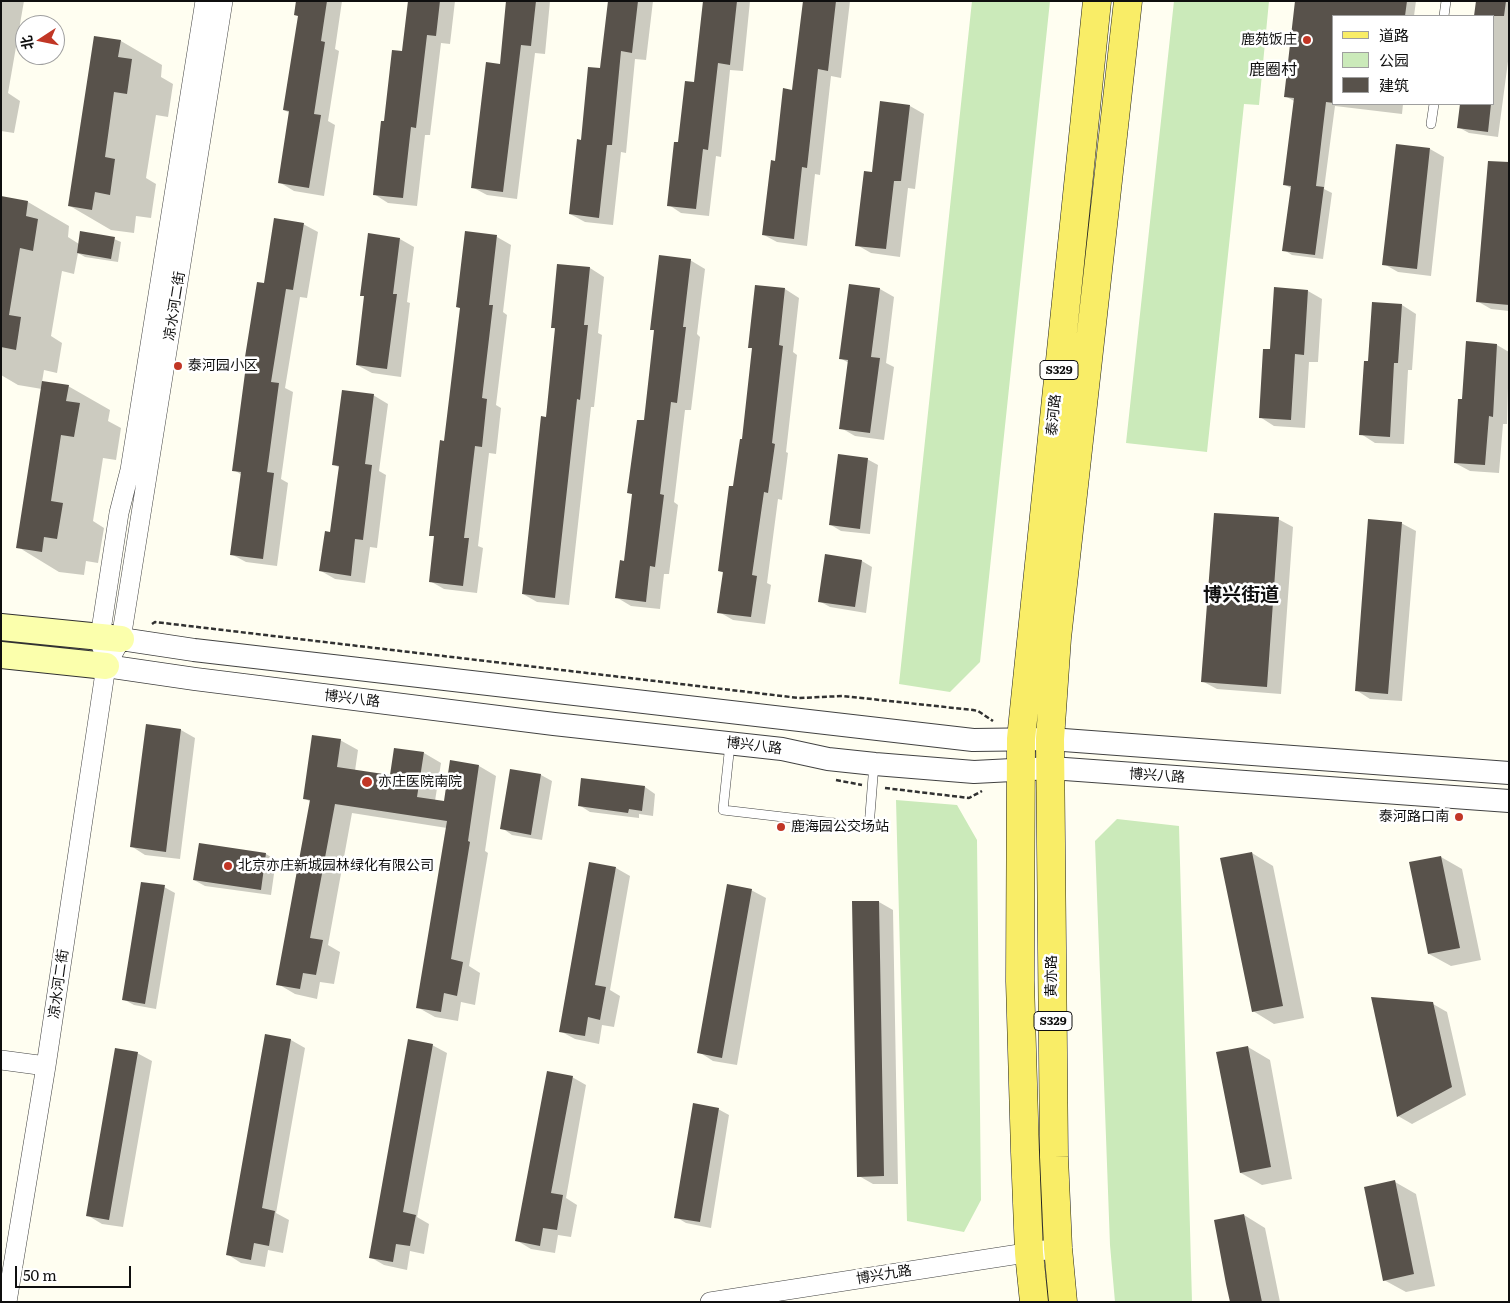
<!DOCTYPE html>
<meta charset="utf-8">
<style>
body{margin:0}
#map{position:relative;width:1510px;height:1303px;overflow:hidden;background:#fffef1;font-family:Literata,"Noto Sans SC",serif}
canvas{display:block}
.frame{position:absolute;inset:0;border:2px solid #0f0f0f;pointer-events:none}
.legend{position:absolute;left:1332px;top:15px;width:162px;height:90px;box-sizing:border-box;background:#fff;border:1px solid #9f9f9f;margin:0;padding:6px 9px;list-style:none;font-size:15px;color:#0f0f0f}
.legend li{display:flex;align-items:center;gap:10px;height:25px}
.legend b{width:25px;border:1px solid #9f9f9f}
.north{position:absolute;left:15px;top:15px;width:50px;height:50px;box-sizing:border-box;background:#fff;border:1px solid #9f9f9f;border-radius:50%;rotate:259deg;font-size:14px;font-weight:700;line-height:20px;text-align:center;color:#0f0f0f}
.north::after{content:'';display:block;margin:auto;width:18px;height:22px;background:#c13625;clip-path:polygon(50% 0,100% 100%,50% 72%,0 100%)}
.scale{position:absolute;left:15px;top:1266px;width:116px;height:22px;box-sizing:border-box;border:2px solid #0f0f0f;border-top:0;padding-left:6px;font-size:15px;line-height:18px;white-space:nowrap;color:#0f0f0f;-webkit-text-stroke:4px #fff;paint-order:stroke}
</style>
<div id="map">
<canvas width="1510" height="1303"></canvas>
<div class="frame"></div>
<ul class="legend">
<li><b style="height:6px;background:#f9ed67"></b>道路</li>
<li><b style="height:14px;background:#cbeaba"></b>公园</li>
<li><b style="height:14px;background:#58524b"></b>建筑</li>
</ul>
<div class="north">北</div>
<div class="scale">50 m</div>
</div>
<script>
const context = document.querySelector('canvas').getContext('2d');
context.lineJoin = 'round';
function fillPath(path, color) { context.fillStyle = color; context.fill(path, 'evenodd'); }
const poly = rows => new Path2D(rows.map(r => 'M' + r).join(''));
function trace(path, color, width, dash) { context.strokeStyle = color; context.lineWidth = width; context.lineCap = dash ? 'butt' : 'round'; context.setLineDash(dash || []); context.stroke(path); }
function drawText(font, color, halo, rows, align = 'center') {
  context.font = font + ' Literata,"Noto Sans SC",serif'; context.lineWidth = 5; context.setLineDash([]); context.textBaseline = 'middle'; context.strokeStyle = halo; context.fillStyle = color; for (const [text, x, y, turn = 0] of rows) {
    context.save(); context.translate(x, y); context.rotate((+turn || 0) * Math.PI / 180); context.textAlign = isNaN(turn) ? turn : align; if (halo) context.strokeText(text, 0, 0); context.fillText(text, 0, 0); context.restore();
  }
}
const green = poly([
 [972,1,1050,1,980,662,950,692,899,684],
 [1174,1,1269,1,1259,105,1244,104,1207,452,1126,443],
 [896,800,957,805,977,840,981,1200,964,1232,907,1221],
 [1117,819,1179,826,1192,1302,1115,1302,1110,1245,1095,841]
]);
const shadow = poly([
 [1,1,24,1,8,93,20,101,14,133,1,131],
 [298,1,342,1,335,49,339,51,328,121,335,125,324,196,294,191,279,182,290,113,284,110,299,16],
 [409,1,455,1,450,44,441,43,430,135,425,135,417,206,388,203,374,194,403,52],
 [508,1,550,1,545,54,535,53,517,199,487,195,472,187,501,65],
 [609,1,653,1,646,60,635,59,626,153,621,152,613,225,585,222,570,214,582,141,601,69],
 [704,1,750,1,743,71,730,70,721,157,716,156,709,216,681,213,669,205,679,143,696,83],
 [804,1,850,1,841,78,831,76,820,175,815,174,807,246,777,242,764,235,776,162,794,91],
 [1297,1,1416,1,1414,16,1334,16,1334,104,1403,104,1402,114,1335,106,1324,189,1332,193,1323,259,1292,255,1284,250,1291,188,1285,185,1294,101,1285,96],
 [1477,1,1509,1,1509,54,1498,137,1469,133,1458,127,1461,104,1494,104,1494,16,1475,16],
 [95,37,121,41,162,65,161,77,173,84,168,117,156,115,146,178,156,184,151,218,136,216,134,233,111,230,70,206],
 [910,106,924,114,915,189,908,188,900,257,871,253,857,245,873,173],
 [1430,149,1444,157,1431,276,1398,272,1384,264],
 [1509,164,1509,311,1491,309,1477,301],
 [28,202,69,226,68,237,79,244,114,239,121,242,118,262,85,257,78,253,74,274,62,271,51,336,62,343,57,373,44,370,42,382,68,386,110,410,108,421,121,428,116,460,103,458,93,521,104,528,98,563,86,561,84,575,59,572,18,547,42,389,18,385,1,375,1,207],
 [303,224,318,232,307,298,300,297,285,388,293,392,281,479,288,483,277,566,246,562,231,554,242,475,234,470,265,285],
 [466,233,497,237,511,245,503,312,507,315,496,405,501,408,496,454,489,453,478,546,483,548,477,593,444,589,430,581,435,537,431,535,445,442,461,309],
 [400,239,414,247,407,302,410,303,401,377,372,373,357,365,366,298,362,295],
 [690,260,705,269,697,334,700,337,691,410,685,410,674,502,678,505,669,574,664,574,660,609,631,606,616,597,625,562,633,495,629,492,645,422,656,332,652,329],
 [559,265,590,268,604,277,598,333,602,335,594,407,591,407,569,605,537,602,523,594,547,418,557,330,552,327],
 [850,285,880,289,894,297,886,363,894,367,884,440,855,436,841,428,849,363,840,358],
 [785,289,799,298,793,352,797,355,786,452,788,453,782,500,778,499,767,583,771,585,765,624,733,620,719,612,724,573,719,571,743,441,753,349,749,347],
 [1308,291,1322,299,1318,362,1309,362,1305,428,1274,426,1260,417,1271,351],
 [1402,305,1416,314,1412,370,1408,370,1404,444,1375,443,1361,434,1369,363],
 [1497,345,1509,352,1507,424,1503,424,1499,473,1470,471,1455,463,1463,401],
 [373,395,388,404,379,471,386,475,377,548,370,547,365,583,335,579,321,571,331,533,340,468,333,464],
 [867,459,878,465,870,534,841,531,831,525],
 [1278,519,1293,527,1281,694,1217,689,1202,681],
 [1401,523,1416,531,1402,701,1370,699,1356,690],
 [826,556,862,561,872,567,866,613,830,607,819,601],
 [147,725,181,730,195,738,180,859,145,855,131,846],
 [340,740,358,750,355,771,391,776,424,753,441,763,435,801,445,802,451,762,479,766,496,776,485,851,488,853,469,966,480,973,475,1005,461,1002,458,1021,435,1017,417,1007,447,828,352,813,328,945,340,952,334,984,320,982,317,999,295,994,278,984,311,802,304,798],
 [512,770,541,775,552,781,542,840,512,835,502,828],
 [582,779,645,787,655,794,653,816,639,814,639,818,590,812,579,805],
 [1252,853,1273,866,1304,1018,1274,1024,1253,1011],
 [266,854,276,860,271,895,205,886,194,880],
 [1441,857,1462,869,1481,960,1451,966,1429,954],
 [616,868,630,876,610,990,620,996,614,1027,602,1025,599,1044,575,1039,560,1031],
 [164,887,175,893,156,1009,134,1005,123,999],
 [751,890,766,898,737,1065,713,1061,699,1052],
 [879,902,893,910,898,1184,873,1184,859,1176],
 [1433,1004,1447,1012,1466,1095,1412,1124,1398,1116],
 [266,1036,291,1040,305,1048,276,1213,289,1220,283,1253,268,1250,265,1267,241,1263,227,1254],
 [432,1045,447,1053,417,1217,429,1224,424,1254,410,1251,407,1270,384,1265,370,1257],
 [1248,1047,1270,1060,1292,1179,1262,1185,1241,1173],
 [137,1053,152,1061,123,1227,102,1224,87,1215],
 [572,1077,586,1085,566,1198,577,1205,571,1237,558,1235,555,1253,531,1249,516,1240],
 [718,1109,729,1115,711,1228,686,1223,676,1217],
 [1395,1182,1416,1194,1435,1286,1406,1292,1384,1280],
 [1244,1215,1265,1228,1280,1302,1231,1302]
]);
const building = poly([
 [296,1,327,1,321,41,325,42,314,114,321,115,309,188,278,183,289,111,283,110,298,16,294,15],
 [408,1,440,1,436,36,427,35,416,128,411,127,403,198,373,195,381,121,384,121,392,50,402,51],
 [506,1,536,1,531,46,521,45,503,192,471,188,486,62,500,64],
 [608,1,638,1,632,53,621,51,612,145,607,145,599,218,569,214,577,139,581,140,588,67,600,68],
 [703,1,737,1,730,65,718,63,708,150,703,149,696,209,667,206,674,142,678,142,685,81,694,82],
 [803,1,836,1,828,71,818,69,807,168,802,167,794,239,762,235,771,160,775,161,783,88,792,90],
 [1295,1,1407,1,1405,16,1334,16,1334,103,1326,102,1316,186,1324,187,1315,255,1282,251,1291,186,1283,185,1294,98,1284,97],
 [1476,1,1506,1,1504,16,1474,16],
 [94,36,121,40,118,57,132,59,127,94,114,92,105,157,115,159,110,195,95,192,92,210,68,206],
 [880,101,910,105,901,181,894,181,886,249,855,246,864,171,872,172],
 [1460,104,1491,104,1488,132,1457,128],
 [1396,144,1430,148,1417,269,1382,265],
 [1488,161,1509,162,1509,305,1476,302],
 [1,196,28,201,26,216,38,219,33,251,20,248,9,315,21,317,16,350,1,347],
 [274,218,304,223,293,290,286,289,271,382,279,383,267,472,274,473,263,559,230,555,241,472,232,471,247,358,245,357,257,282,264,283],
 [80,231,115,237,111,259,77,253],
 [465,231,497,235,489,305,493,305,482,398,487,399,482,447,475,446,464,538,469,538,463,586,429,582,434,536,429,536,440,440,444,441,460,308,456,307],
 [368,233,400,238,393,294,397,294,387,369,356,365,364,296,360,296],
 [659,255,691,259,683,327,686,327,677,403,671,402,660,494,664,495,655,567,650,566,646,602,615,598,620,560,624,561,632,494,627,493,637,420,644,420,654,330,650,330],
 [557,264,590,267,584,325,588,325,580,400,577,399,555,598,522,594,541,416,546,417,555,328,551,328],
 [849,284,880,288,871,357,880,358,870,433,839,429,848,360,839,359],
 [755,285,785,288,779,345,783,346,772,443,775,444,768,493,764,492,752,575,757,576,751,617,717,613,723,572,718,571,729,486,733,486,740,439,742,439,752,348,748,348],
 [1274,287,1308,290,1304,355,1295,354,1291,420,1259,418,1263,349,1270,349],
 [1372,302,1402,304,1398,363,1394,363,1390,437,1359,435,1364,361,1368,361],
 [1466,341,1497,344,1493,417,1489,416,1485,465,1454,463,1458,399,1462,399],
 [42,381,69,385,66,401,80,403,74,437,61,435,51,501,63,503,57,539,44,537,42,552,16,548],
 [342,390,374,394,365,464,372,465,363,540,355,539,351,576,319,571,325,531,330,532,339,466,332,465],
 [838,454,868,458,860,529,829,525],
 [1214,513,1279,517,1267,687,1201,682],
 [1368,519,1402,522,1388,694,1355,691],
 [825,554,862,560,855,607,818,602],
 [146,724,181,729,166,852,130,847],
 [312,735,341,739,337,767,390,775,394,748,424,752,417,797,444,801,450,760,479,765,468,841,470,842,451,959,463,962,457,996,444,993,441,1012,416,1008,447,821,335,804,310,938,323,940,316,975,303,973,300,989,276,985,310,800,303,799],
 [510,769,541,774,531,835,500,829],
 [581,778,645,786,642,811,629,809,628,813,578,806],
 [199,843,266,853,261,890,193,880],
 [1252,852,1283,1006,1252,1012,1220,858],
 [1441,856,1460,948,1428,954,1409,862],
 [589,862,616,867,595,985,606,987,600,1020,588,1017,585,1036,559,1032],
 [141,882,165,885,145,1004,122,1000],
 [727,884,752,889,722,1058,697,1053],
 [852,901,879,901,884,1176,857,1177],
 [1371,997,1433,1002,1452,1087,1397,1117],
 [265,1034,291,1039,262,1208,275,1211,269,1246,254,1243,251,1260,226,1255],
 [408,1039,433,1044,403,1212,416,1215,410,1246,396,1244,393,1262,369,1258],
 [1248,1046,1271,1167,1240,1173,1216,1052],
 [115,1048,138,1052,109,1220,86,1216],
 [547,1071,573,1076,551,1193,563,1195,557,1230,543,1228,540,1246,515,1241],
 [693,1103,719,1108,700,1222,674,1218],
 [1395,1180,1414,1274,1383,1281,1364,1187],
 [1244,1214,1262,1302,1230,1302,1226,1284,1214,1220]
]);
const path = poly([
 [152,624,155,622,799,698,843,696,973,710,978,711,993,721],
 [836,780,862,785],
 [885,788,969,798,982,791]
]);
const service = poly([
 [1444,16,1446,1],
 [1431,124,1434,104],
 [730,744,723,810,869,827,874,764]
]);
const minor = poly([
 [102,648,100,637,119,513,130,470,205,1],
 [1,1060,46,1066],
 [7,1302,46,1066,106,666,121,639,223,1],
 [710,1302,1058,1248]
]);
const tertiary = poly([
 [121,639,194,650,973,740,1050,739,1509,773],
 [106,666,195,679,554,724,782,749,828,759,875,764,974,772,1051,768,1509,801]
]);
const secondary = poly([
 [1,627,121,639],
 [1,655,106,666]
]);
const primary = poly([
 [1034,1302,1029,1253,1025,1152,1020,981,1021,739,1097,1],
 [1063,1302,1058,1248,1054,1157,1050,739,1057,638,1128,1]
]);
const markers = [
 [1307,40,5,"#c13625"],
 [178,366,5,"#c13625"],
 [367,782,6,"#c13625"],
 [1459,817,5,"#c13625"],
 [781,827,5,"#c13625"],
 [228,866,5,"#c13625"]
];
const shields = [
 [1059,370,38],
 [1053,1021,38]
];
const shieldNames = [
 ["S329",1059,370],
 ["S329",1053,1021]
];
const poiNames = [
 ["鹿苑饭庄",1297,40,"right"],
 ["泰河园小区",188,366],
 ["亦庄医院南院",378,782],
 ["泰河路口南",1449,817,"right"],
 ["鹿海园公交场站",791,827],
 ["北京亦庄新城园林绿化有限公司",238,866]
];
const streetNames = [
 ["凉水河二街",175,306,-81],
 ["泰河路",1054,415,-84],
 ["博兴八路",352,699,7],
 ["博兴八路",754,746,7],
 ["博兴八路",1157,776,4],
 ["黄亦路",1052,976,-90],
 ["凉水河二街",59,984,-82],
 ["博兴九路",884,1275,-9]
];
const quarterNames = [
 ["鹿圈村",1273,70]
];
const districtNames = [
 ["博兴街道",1241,595]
];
fillPath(green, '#cbeaba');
fillPath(shadow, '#0003');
fillPath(building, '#58524b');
trace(service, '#424242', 10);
trace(minor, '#424242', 20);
trace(tertiary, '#424242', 24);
trace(secondary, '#313131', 28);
trace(primary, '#202020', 29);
trace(path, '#313131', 2.5, [5, 2.5]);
trace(service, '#fff', 9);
trace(minor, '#fff', 19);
trace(tertiary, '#fff', 22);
trace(secondary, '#fbffac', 26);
trace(primary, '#f9ed67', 28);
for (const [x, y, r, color] of markers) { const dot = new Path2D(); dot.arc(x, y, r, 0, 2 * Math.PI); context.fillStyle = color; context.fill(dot); trace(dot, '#fff', 2); }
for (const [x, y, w] of shields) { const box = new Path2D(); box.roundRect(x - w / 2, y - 9.5, w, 19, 4); context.fillStyle = '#fff'; context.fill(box); trace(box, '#0f0f0f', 1); }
drawText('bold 12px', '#0f0f0f', null, shieldNames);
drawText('14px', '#0f0f0f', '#fff', poiNames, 'left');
drawText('14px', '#0f0f0f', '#fff', streetNames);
drawText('16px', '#0f0f0f', '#fff', quarterNames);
drawText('bold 19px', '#0f0f0f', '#fff', districtNames);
</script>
